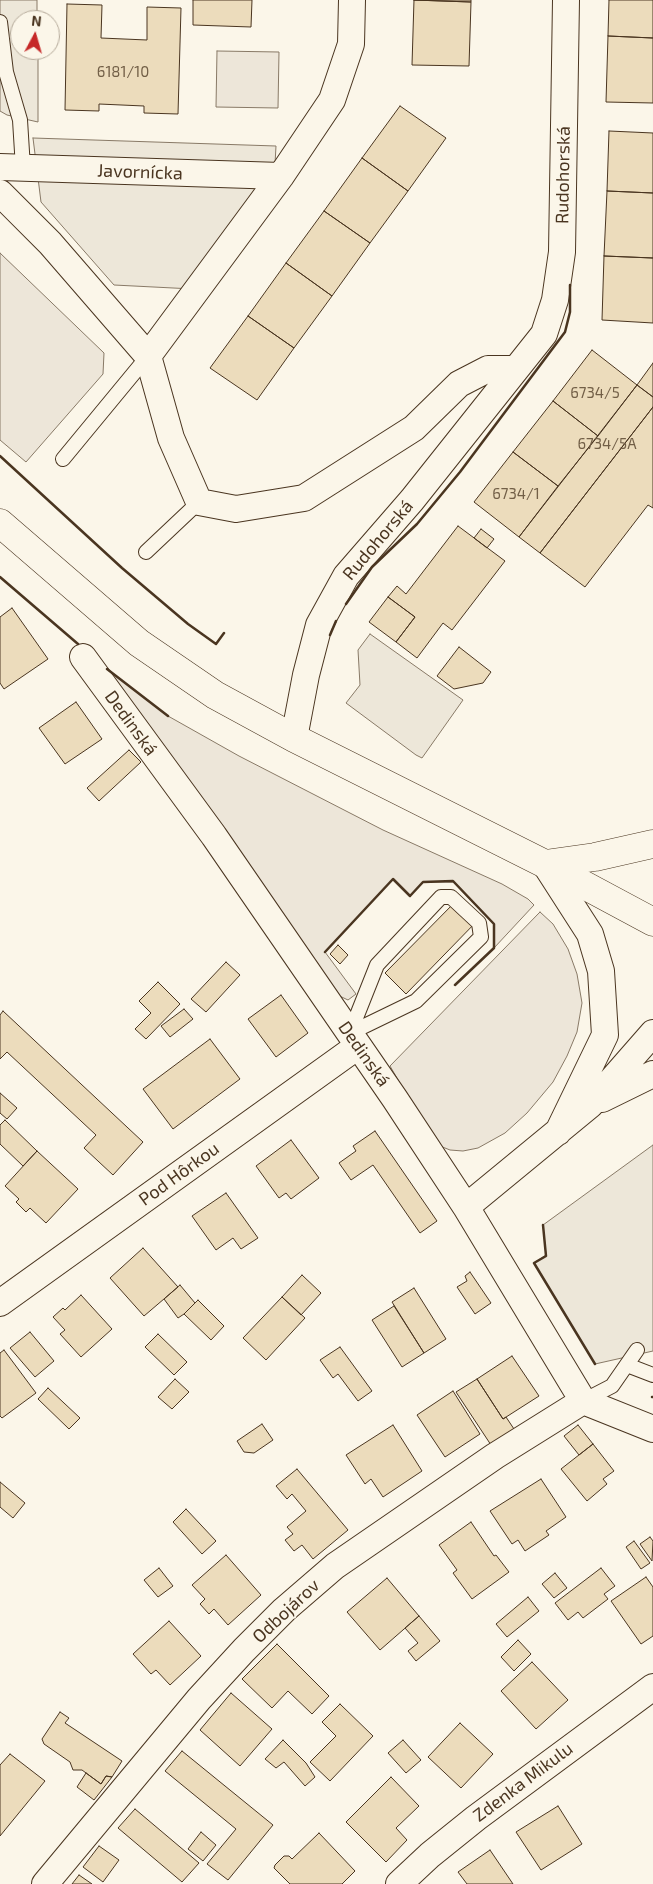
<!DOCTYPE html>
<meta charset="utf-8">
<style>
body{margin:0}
#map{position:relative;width:653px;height:1884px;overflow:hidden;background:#fbf6e9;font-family:"Exo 2",sans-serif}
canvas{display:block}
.north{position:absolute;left:10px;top:10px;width:50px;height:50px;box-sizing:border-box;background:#fbf6e9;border:1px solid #b4a999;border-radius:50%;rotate:6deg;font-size:14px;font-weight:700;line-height:20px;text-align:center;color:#4a3520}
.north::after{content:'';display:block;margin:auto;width:18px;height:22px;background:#c62828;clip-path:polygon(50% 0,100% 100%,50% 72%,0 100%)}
</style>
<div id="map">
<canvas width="653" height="1884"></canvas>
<div class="north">N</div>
</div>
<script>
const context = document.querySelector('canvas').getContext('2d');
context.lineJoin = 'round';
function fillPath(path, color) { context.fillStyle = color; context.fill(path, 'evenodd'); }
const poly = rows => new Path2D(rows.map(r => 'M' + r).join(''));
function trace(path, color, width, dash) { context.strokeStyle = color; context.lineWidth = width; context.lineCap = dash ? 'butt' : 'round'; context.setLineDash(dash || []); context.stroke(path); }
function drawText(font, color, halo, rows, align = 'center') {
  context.font = font + ' "Exo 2",sans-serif'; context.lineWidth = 4; context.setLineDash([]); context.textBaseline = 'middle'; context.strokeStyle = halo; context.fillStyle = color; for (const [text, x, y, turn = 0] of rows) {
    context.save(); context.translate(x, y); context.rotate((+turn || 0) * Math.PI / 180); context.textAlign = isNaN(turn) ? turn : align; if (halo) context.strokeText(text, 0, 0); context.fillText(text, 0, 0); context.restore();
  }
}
const green = poly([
 [217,51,279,52,278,108,216,107,217,51],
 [0,253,104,353,103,374,26,462,0,440,0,253],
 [89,655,168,716,239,756,383,830,502,884,528,899,534,905,494,948,494,924,453,882,423,882,410,896,393,879,325,952,356,994,348,1000,329,991,89,655],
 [540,912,553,924,568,949,577,974,582,1003,577,1032,567,1056,553,1082,527,1113,505,1133,478,1148,463,1151,450,1150,435,1144,390,1066,540,912]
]);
const parking = poly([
 [0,0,37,0,37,20,20,20,20,50,38,50,38,122,7,115,0,111,0,0],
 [33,138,276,146,275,164,193,289,114,285,41,202,33,138],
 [370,634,463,700,422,758,416,755,346,703,360,685,358,650,370,634],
 [653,1145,653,1351,595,1364,534,1263,546,1255,543,1225,653,1145]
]);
const building = poly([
 [193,0,252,0,251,27,193,25,193,0],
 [414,0,471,2,469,66,412,65,414,0],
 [414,0,471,0,471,2,414,0],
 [609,0,653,0,653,38,608,36,609,0],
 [67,4,102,5,101,38,147,40,147,7,181,8,178,114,144,113,144,106,99,104,99,111,65,110,67,4],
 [608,36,653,38,653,103,606,102,608,36],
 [400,106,446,138,408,191,362,158,400,106],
 [609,131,653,133,653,193,607,191,609,131],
 [362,158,408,191,370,243,324,211,362,158],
 [607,191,653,193,653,258,604,256,607,191],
 [324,211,370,243,332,296,286,263,324,211],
 [604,256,653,258,653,323,602,320,604,256],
 [286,263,332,296,294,348,248,316,286,263],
 [248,316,294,348,257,400,210,368,248,316],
 [592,350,637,385,598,436,553,401,592,350],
 [653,363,653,397,637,385,653,363],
 [637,385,653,397,653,407,540,553,519,537,637,385],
 [553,401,598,436,558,486,513,452,553,401],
 [653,407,653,508,648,505,585,587,540,553,653,407],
 [513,452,558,486,519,537,474,502,513,452],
 [458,526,505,561,452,630,443,623,417,658,396,642,415,617,388,597,397,586,406,594,458,526],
 [481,529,494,539,487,548,474,538,481,529],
 [388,597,415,617,396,642,369,622,388,597],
 [12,608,48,659,4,689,0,683,0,617,12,608],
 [459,647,491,672,483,683,454,689,437,676,459,647],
 [76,702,102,739,65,764,39,728,76,702],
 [129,750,141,762,99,801,87,788,129,750],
 [459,898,480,918,406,994,385,973,459,898],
 [338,945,348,955,340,964,330,954,338,945],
 [226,962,240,975,206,1012,191,999,226,962],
 [158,982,180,1004,146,1039,135,1029,151,1013,139,1001,158,982],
 [281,995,308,1033,276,1057,248,1019,281,995],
 [184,1009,193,1019,170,1037,161,1026,184,1009],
 [3,1011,143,1142,113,1175,84,1148,96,1135,7,1052,0,1059,0,1015,3,1011],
 [210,1039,240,1079,173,1129,143,1089,210,1039],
 [0,1093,17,1108,7,1119,0,1113,0,1093],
 [5,1120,37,1151,23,1166,0,1144,0,1125,5,1120],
 [375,1131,437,1221,420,1233,373,1165,351,1180,339,1163,356,1151,353,1146,375,1131],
 [291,1140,319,1178,291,1199,286,1193,279,1198,256,1166,291,1140],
 [37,1151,78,1189,46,1223,30,1208,26,1212,16,1202,19,1199,5,1186,37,1151],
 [226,1193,258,1238,241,1249,233,1238,216,1250,192,1216,226,1193],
 [143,1248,178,1287,144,1316,110,1278,143,1248],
 [470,1272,491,1303,475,1314,457,1287,467,1281,465,1276,470,1272],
 [302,1275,321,1293,301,1315,282,1297,302,1275],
 [180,1285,195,1303,184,1314,178,1318,164,1299,180,1285],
 [414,1288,446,1339,424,1353,392,1302,414,1288],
 [81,1295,112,1329,81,1357,60,1334,65,1330,53,1317,63,1308,65,1310,81,1295],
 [282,1297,305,1318,266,1360,243,1338,282,1297],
 [198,1300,224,1326,211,1340,184,1314,198,1300],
 [394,1306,424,1353,402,1367,372,1320,394,1306],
 [30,1332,54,1361,35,1377,10,1348,30,1332],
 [158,1334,187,1362,174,1375,145,1347,158,1334],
 [340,1347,372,1391,358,1401,338,1374,333,1378,320,1360,340,1347],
 [4,1350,36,1393,2,1418,0,1416,0,1353,4,1350],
 [512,1356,539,1396,503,1419,477,1379,512,1356],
 [175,1379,189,1392,172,1409,158,1397,175,1379],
 [477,1379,503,1419,506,1417,514,1429,491,1445,456,1392,477,1379],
 [48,1388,80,1418,69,1429,38,1399,48,1388],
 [453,1391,480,1434,445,1457,417,1415,453,1391],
 [262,1424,273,1440,254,1453,244,1452,237,1441,262,1424],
 [393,1425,422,1471,383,1497,371,1479,365,1484,346,1455,393,1425],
 [578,1425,593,1444,579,1455,564,1436,578,1425],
 [593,1444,614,1471,603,1479,607,1484,587,1501,561,1469,593,1444],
 [297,1469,348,1530,313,1559,302,1545,294,1551,285,1540,293,1534,287,1527,306,1511,292,1494,287,1499,276,1486,297,1469],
 [541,1479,566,1517,546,1531,549,1535,525,1551,518,1540,512,1544,490,1511,541,1479],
 [0,1482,25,1503,13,1518,0,1507,0,1482],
 [186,1509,216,1541,202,1554,173,1522,186,1509],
 [471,1522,494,1556,496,1555,509,1572,472,1599,453,1573,457,1570,439,1545,471,1522],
 [650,1537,653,1541,652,1561,640,1544,650,1537],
 [634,1541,650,1563,641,1569,626,1547,634,1541],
 [226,1555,261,1595,228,1625,214,1609,209,1614,200,1604,205,1599,192,1585,226,1555],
 [159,1568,173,1586,158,1597,144,1580,159,1568],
 [601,1568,615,1586,604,1594,608,1599,583,1618,578,1612,568,1620,555,1603,601,1568],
 [555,1573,567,1588,554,1598,542,1584,555,1573],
 [646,1577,653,1587,653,1636,641,1644,611,1601,646,1577],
 [387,1578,419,1616,380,1650,347,1612,387,1578],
 [528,1597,539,1611,507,1637,496,1624,528,1597],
 [419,1616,440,1641,416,1661,408,1651,418,1643,405,1628,419,1616],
 [169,1621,201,1656,170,1685,156,1670,151,1674,133,1654,169,1621],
 [518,1640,531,1654,514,1671,501,1657,518,1640],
 [277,1644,329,1696,312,1714,288,1691,272,1708,242,1679,277,1644],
 [532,1662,568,1700,536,1729,501,1691,532,1662],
 [231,1693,272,1729,240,1766,200,1730,231,1693],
 [340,1704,373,1736,330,1781,310,1762,336,1736,322,1722,340,1704],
 [60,1712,69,1718,65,1723,122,1761,112,1777,106,1776,101,1784,82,1770,73,1770,70,1762,44,1744,42,1739,60,1712],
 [460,1723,493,1754,461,1788,428,1757,460,1723],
 [283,1740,306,1763,315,1777,305,1786,284,1762,276,1768,265,1759,283,1740],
 [403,1740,421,1760,406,1773,388,1753,403,1740],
 [182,1751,273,1825,228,1880,207,1864,236,1829,165,1771,182,1751],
 [10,1754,45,1781,0,1836,0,1765,10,1754],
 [86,1773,101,1784,106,1776,112,1777,94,1800,77,1787,86,1773],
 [391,1777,419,1806,396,1828,407,1840,386,1862,346,1822,391,1777],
 [558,1806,582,1844,541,1870,516,1832,558,1806],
 [135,1809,199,1863,182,1882,118,1828,135,1809],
 [201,1832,216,1845,203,1861,188,1849,201,1832],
 [319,1833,355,1871,342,1884,290,1884,274,1868,275,1865,284,1856,289,1856,292,1859,319,1833],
 [99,1846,119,1860,103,1882,83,1867,99,1846],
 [490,1850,513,1884,467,1884,458,1872,490,1850],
 [79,1875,92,1884,72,1884,79,1875]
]);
const service = poly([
 [0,22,6,72,20,120,23,168],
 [63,459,148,356],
 [146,552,199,502],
 [441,897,451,897,479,923,481,937,416,1001,350,1033,377,965,441,897],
 [627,1365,653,1375],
 [583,1401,612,1386,637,1350]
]);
const minor = poly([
 [0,167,281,176],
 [0,193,50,243,148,356,171,438,199,502,236,509,304,498,414,428,459,384,488,369,516,369],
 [148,356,281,176,332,100,351,44,352,0],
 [83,657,214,836,395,1099,466,1207,583,1401,653,1429],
 [294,738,306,675,319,625,346,576,412,500,544,334,555,300,562,252,566,0],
 [545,864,590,934,601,971,605,1035,558,1132],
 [602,1099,653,1074],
 [466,1207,590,1105,653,1033],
 [0,1303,358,1046],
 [45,1884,199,1699,244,1650,284,1610,335,1566,495,1456,583,1401],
 [399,1884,430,1855,476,1818,653,1687]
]);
const tertiary = poly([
 [0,523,139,643,215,695,294,738,545,864,653,922],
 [545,864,595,857,653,844]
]);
const wall = poly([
 [0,456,122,568,188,624,216,644,224,633],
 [0,577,78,644],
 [346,604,372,567,417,524,460,472,565,332,570,312,570,285],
 [330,635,336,621],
 [107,669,168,716],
 [325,952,393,879,410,896,423,882,453,881,494,924,494,948,455,985],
 [543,1225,546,1256,534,1263,595,1364],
 [652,1397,653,1397]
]);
const numberNames = [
 ["6181/10",123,72],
 ["6734/5",595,393],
 ["6734/5A",607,444],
 ["6734/1",516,494]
];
const streetNames = [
 ["Javornícka",140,172,2],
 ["Rudohorská",563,175,-89],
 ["Rudohorská",378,540,-50],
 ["Dedinská",131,723,54],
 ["Dedinská",364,1054,55],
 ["Pod Hôrkou",179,1174,-36],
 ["Odbojárov",286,1611,-43],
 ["Zdenka Mikulu",523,1782,-37]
];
fillPath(green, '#ede6d9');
trace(green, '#887966', 1);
fillPath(parking, '#ede7d9');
trace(parking, '#887966', 1);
fillPath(building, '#ecdcbc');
trace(building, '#4a3520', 1);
trace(service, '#4a3520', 16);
trace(minor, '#4a3520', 28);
trace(tertiary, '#4a3520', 29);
trace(service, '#fbf6e9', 14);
trace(minor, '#fbf6e9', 26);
trace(tertiary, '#fbf6e9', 28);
trace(wall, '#4a3520', 2.5);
drawText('15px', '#725f47', null, numberNames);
drawText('18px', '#4a3520', '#fbf6e9', streetNames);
</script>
